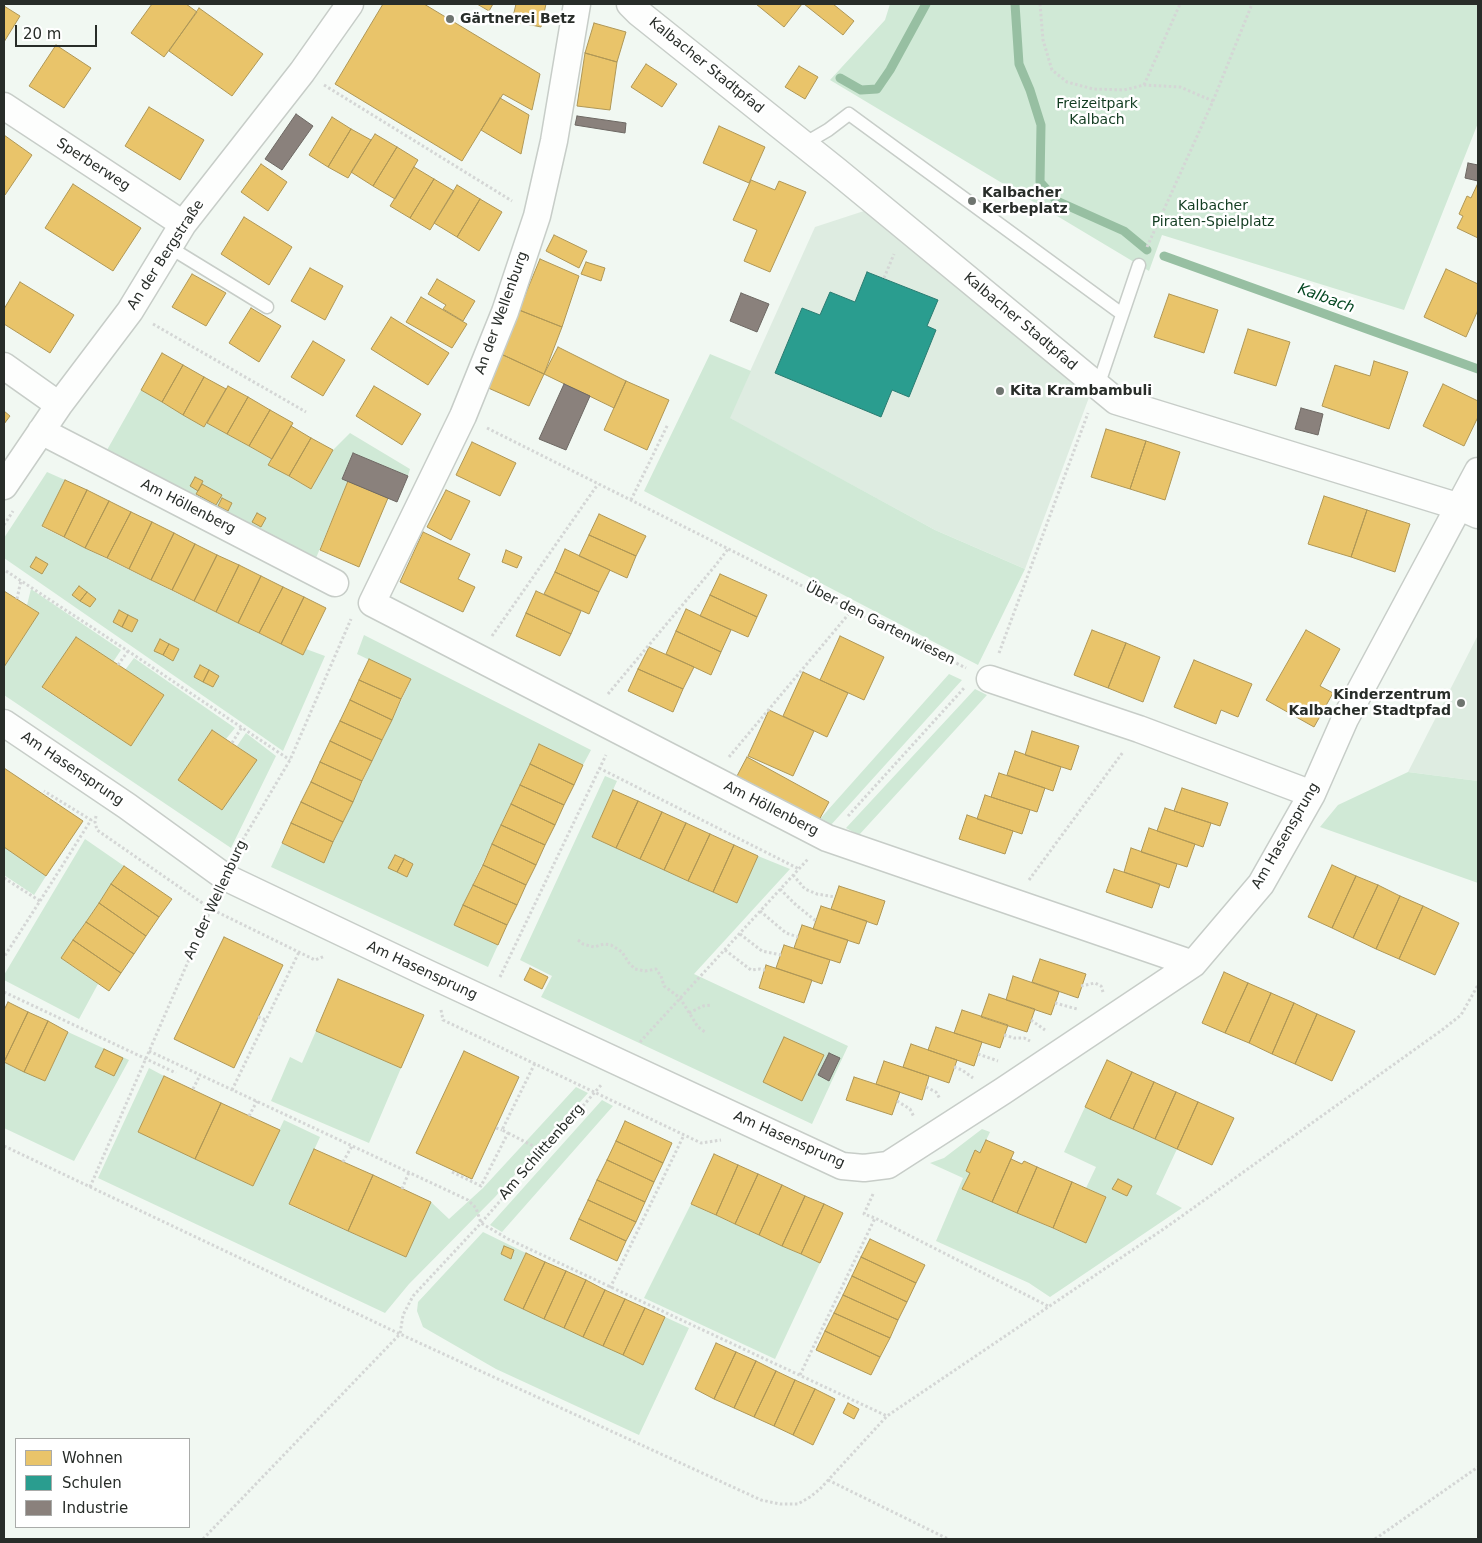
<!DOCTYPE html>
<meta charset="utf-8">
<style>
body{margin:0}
#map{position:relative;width:1482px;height:1543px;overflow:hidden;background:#f1f8f2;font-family:"DejaVu Sans",sans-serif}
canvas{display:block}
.frame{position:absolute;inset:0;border:5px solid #282d29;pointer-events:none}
.legend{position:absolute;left:15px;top:1438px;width:175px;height:90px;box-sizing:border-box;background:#fff;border:1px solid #a9aba9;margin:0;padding:6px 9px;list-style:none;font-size:15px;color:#282d29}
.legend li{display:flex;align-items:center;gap:10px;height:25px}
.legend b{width:25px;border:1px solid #a9aba9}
.scale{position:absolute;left:15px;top:25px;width:82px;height:22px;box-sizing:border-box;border:2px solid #282d29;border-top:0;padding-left:6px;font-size:15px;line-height:18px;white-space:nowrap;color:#282d29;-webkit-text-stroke:4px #fff;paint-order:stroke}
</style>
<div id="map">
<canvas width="1482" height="1543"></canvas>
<div class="frame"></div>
<ul class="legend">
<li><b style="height:14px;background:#e9c46a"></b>Wohnen</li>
<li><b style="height:14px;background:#2a9d8f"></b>Schulen</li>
<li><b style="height:14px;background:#8a817c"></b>Industrie</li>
</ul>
<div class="scale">20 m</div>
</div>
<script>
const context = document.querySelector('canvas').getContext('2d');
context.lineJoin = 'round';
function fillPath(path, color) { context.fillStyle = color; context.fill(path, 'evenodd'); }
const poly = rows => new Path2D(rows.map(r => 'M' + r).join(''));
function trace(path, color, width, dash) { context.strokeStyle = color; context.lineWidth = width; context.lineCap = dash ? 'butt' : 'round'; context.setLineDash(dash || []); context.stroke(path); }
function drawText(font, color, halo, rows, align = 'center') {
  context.font = font + ' "DejaVu Sans",sans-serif'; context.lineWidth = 5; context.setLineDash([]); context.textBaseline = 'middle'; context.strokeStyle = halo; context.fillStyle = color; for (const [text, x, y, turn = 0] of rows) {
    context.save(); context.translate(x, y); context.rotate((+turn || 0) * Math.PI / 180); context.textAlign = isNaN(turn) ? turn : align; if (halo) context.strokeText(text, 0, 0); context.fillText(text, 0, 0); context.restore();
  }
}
const built = poly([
 [864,211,1091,392,1025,569,935,530,729,418,815,227],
 [868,272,938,300,927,326,936,330,909,397,892,390,881,416,775,373,802,308,820,315,830,292,855,302],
 [1478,635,1478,781,1408,772]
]);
const green = poly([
 [890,4,1478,4,1478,123,1404,310,1162,235,1149,271,830,80,885,20],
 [710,354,751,371,730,418,935,530,1025,569,978,665,644,491],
 [141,390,204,427,207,423,272,459,269,465,311,489,333,450,350,433,410,469,408,476,353,453,342,478,348,481,316,558,107,450],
 [47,472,65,480,42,527,303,655,306,649,325,656,283,751,4,558,4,538],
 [31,589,121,650,113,662,76,637,42,688,131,746,164,695,125,670,134,658,235,728,226,739,212,730,178,780,222,810,256,760,237,746,246,733,276,756,231,848,4,695,4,667,39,613,27,605],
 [364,635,591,750,583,765,539,744,463,905,454,925,498,945,488,967,271,867,282,843,324,862,411,680,357,654],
 [949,674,962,680,830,826,819,820],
 [975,689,987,695,859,835,846,828],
 [1408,772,1478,781,1478,883,1320,827,1338,805],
 [605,776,617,781,592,837,737,903,758,856,790,869,694,974,848,1046,812,1124,541,997,552,976,520,960],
 [85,839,124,866,61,958,98,984,79,1019,4,980,4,975],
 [4,847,46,876,34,895,4,875],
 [316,1031,401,1068,369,1143,271,1101,290,1057,302,1063],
 [68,1032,129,1060,74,1161,4,1128,4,1062,45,1081],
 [149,1068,164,1076,138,1132,253,1186,284,1120,320,1137,289,1205,406,1257,431,1202,449,1219,483,1188,576,1087,588,1093,495,1197,409,1284,385,1313,98,1178],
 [602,1100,613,1106,502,1232,490,1225],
 [1085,1107,1177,1149,1156,1194,1182,1208,1050,1297,1029,1283,936,1241,963,1178,930,1163,944,1158,982,1129,990,1132,980,1153,975,1151,966,1171,970,1173,963,1189,1086,1243,1106,1197,1086,1188,1096,1167,1064,1152],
 [691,1204,820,1263,775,1359,644,1298],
 [483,1232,526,1253,504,1300,523,1309,643,1364,665,1317,689,1328,639,1435,496,1369,423,1327,417,1311,418,1302]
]);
const homes = poly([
 [152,4,186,4,197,12,164,57,131,33,152,4],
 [383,4,424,4,540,74,532,110,503,94,462,161,335,84,383,4],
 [477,4,493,4,489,11,477,4],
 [516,4,546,4,541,27,512,21,516,4],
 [756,4,802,4,784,27,756,4],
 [804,4,833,4,854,21,843,35,804,4],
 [4,6,20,16,4,42,4,6],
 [199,8,263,54,232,96,169,51,199,8],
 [594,23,626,32,617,62,585,53,594,23],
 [56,45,91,68,64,108,29,86,56,45],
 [585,53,617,62,610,110,577,106,585,53],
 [646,64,677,84,662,107,631,87,646,64],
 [799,66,818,77,805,99,785,87,799,66],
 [500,98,529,115,521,154,481,130,500,98],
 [149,107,204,140,180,180,125,146,149,107],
 [332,117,351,129,328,167,309,155,332,117],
 [719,126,765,147,749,183,703,163,719,126],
 [351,129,371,140,348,178,328,167,351,129],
 [375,134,397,147,373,186,351,172,375,134],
 [4,135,32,155,5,195,4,194,4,135],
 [397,147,418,160,395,199,373,186,397,147],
 [261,164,287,182,268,211,241,192,261,164],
 [414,167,434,179,410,218,390,206,414,167],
 [434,179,454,191,430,230,410,218,434,179],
 [751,180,775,190,779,181,806,192,770,272,744,261,757,230,733,220,751,180],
 [1478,183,1478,238,1457,228,1463,216,1459,214,1467,196,1471,198,1478,183],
 [73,184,141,228,113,271,45,228,73,184],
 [457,185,480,199,457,237,434,223,457,185],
 [480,199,502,212,479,251,457,237,480,199],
 [244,217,292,247,269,285,221,254,244,217],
 [554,235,587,251,579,268,546,251,554,235],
 [540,259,579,276,562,327,519,310,540,259],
 [586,262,605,268,601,281,581,274,586,262],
 [310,268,343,286,325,320,291,301,310,268],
 [1446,269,1478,284,1478,310,1466,337,1424,317,1446,269],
 [192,274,226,293,206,326,172,307,192,274],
 [437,279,475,301,463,321,443,309,446,305,428,294,437,279],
 [20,282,74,315,50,353,4,324,4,309,20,282],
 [1169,294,1218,310,1204,353,1154,337,1169,294],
 [421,297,467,324,452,348,406,322,421,297],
 [251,308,281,326,259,362,229,343,251,308],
 [519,310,562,327,544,374,501,354,519,310],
 [391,317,449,353,428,385,371,349,391,317],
 [1248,329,1290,342,1276,386,1234,373,1248,329],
 [313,341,345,360,323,396,291,377,313,341],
 [558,347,626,381,614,408,544,374,558,347],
 [162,353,183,365,162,402,141,390,162,353],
 [501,354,544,374,529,406,486,387,501,354],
 [1374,361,1408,372,1389,429,1322,406,1335,365,1370,376,1374,361],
 [183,365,204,377,183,415,162,402,183,365],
 [204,377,226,389,204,427,183,415,204,377],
 [626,381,669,400,647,450,604,430,626,381],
 [1443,384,1478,401,1478,417,1464,446,1423,426,1443,384],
 [228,386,248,397,227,434,207,423,228,386],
 [374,386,421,414,402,445,356,416,374,386],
 [248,397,270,410,249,446,227,434,248,397],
 [270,410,293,423,272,459,249,446,270,410],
 [4,411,10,416,4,424,4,411],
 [291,426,311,438,289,476,268,465,291,426],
 [1106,429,1146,441,1130,489,1091,477,1106,429],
 [311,438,333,450,311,489,289,476,311,438],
 [1146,441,1180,452,1165,500,1130,489,1146,441],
 [472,442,516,463,500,496,456,475,472,442],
 [195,477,203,481,198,491,190,486,195,477],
 [65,480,87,490,64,537,42,526,65,480],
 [348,481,388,498,359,567,320,550,348,481],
 [202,484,222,495,216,505,196,494,202,484],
 [87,490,109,501,85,548,64,537,87,490],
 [446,490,470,501,451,540,427,527,446,490],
 [1324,496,1367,510,1351,557,1308,544,1324,496],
 [222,498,232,503,228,511,218,506,222,498],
 [109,501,131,512,107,558,85,548,109,501],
 [1367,510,1410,524,1395,572,1351,557,1367,510],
 [131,512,152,522,129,569,107,558,131,512],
 [257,513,266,518,261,527,252,522,257,513],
 [599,514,646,536,636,556,589,535,599,514],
 [152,522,174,533,151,580,129,569,152,522],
 [423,532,470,554,458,579,475,587,463,612,400,582,423,532],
 [174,533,195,544,172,590,151,580,174,533],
 [589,535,636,556,627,578,579,556,589,535],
 [195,544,217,555,194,601,172,590,195,544],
 [565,549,610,570,599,592,555,572,565,549],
 [506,550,522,557,517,568,502,562,506,550],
 [217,555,239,565,216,612,194,601,217,555],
 [36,557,48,564,42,574,30,567,36,557],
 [239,565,261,576,238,623,216,612,239,565],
 [555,572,599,592,589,614,544,594,555,572],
 [720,574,767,595,757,617,710,595,720,574],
 [261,576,283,587,259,633,238,623,261,576],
 [79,586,87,592,80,601,72,595,79,586],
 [283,587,304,597,281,644,259,633,283,587],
 [4,591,39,613,4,667,4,591],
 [536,591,581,611,571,634,526,613,536,591],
 [87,592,96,599,90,607,80,601,87,592],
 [710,595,757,617,748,637,700,616,710,595],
 [304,597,326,608,303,655,281,644,304,597],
 [686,609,731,630,721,652,676,631,686,609],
 [119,610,128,615,122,627,113,622,119,610],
 [526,613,571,634,560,656,516,636,526,613],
 [128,615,138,620,132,632,122,627,128,615],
 [1092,630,1126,643,1108,688,1074,675,1092,630],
 [1306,630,1340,649,1320,686,1333,693,1314,727,1266,700,1306,630],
 [676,631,721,652,711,675,666,654,676,631],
 [840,636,884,657,864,700,820,680,840,636],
 [76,637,164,695,131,746,42,687,76,637],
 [160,639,169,644,163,655,154,651,160,639],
 [1126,643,1160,657,1143,702,1108,688,1126,643],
 [169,644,179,649,173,661,163,655,169,644],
 [649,647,694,667,683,689,638,669,649,647],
 [369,659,411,679,401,699,359,680,369,659],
 [1194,660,1252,684,1238,717,1221,710,1216,724,1174,707,1194,660],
 [200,665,209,670,203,682,194,677,200,665],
 [638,669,683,689,673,712,628,691,638,669],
 [209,670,219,676,213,687,203,682,209,670],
 [803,672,848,693,827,737,783,716,803,672],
 [359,680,401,699,392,720,350,700,359,680],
 [350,700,392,720,382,740,340,721,350,700],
 [769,710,814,731,793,776,748,756,769,710],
 [340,721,382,740,372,761,330,741,340,721],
 [212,730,257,760,222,810,178,780,212,730],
 [1032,731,1079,746,1071,770,1025,755,1032,731],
 [330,741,372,761,362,781,320,762,330,741],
 [539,744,583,765,574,785,530,764,539,744],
 [1015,751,1061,767,1053,791,1007,775,1015,751],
 [747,757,829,802,819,820,737,776,747,757],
 [320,762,362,781,353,802,311,782,320,762],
 [530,764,574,785,564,805,520,785,530,764],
 [4,768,83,821,46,876,4,847,4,768],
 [999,773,1045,788,1037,812,991,797,999,773],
 [311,782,353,802,343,822,301,802,311,782],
 [520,785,564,805,555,825,511,804,520,785],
 [1182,788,1228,803,1220,826,1174,811,1182,788],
 [613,790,638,801,616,848,592,837,613,790],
 [985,795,1030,810,1022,834,977,819,985,795],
 [638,801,662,812,640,859,616,848,638,801],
 [301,802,343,822,333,842,291,823,301,802],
 [511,804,555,825,545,845,501,825,511,804],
 [1165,808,1211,823,1203,847,1157,831,1165,808],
 [662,812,686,823,664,870,640,859,662,812],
 [967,815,1013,831,1005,854,959,839,967,815],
 [291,823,333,842,324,863,282,843,291,823],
 [686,823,710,834,688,881,664,870,686,823],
 [501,825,545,845,536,865,492,844,501,825],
 [1149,828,1195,844,1187,867,1141,852,1149,828],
 [710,834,734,845,713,892,688,881,710,834],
 [492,844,536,865,526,885,483,865,492,844],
 [734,845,758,856,737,903,713,892,734,845],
 [1131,848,1177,864,1169,888,1124,872,1131,848],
 [395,855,404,859,397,872,388,868,395,855],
 [404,859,413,864,407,877,397,872,404,859],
 [483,865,526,885,517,905,473,885,483,865],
 [1332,865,1356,876,1332,928,1308,917,1332,865],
 [124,866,172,899,159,917,111,884,124,866],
 [1114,869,1160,884,1152,908,1106,892,1114,869],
 [1356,876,1378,885,1353,938,1332,928,1356,876],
 [111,884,159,917,146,936,99,903,111,884],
 [473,885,517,905,507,925,463,905,473,885],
 [1378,885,1400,896,1376,949,1353,938,1378,885],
 [839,886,885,901,877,925,831,909,839,886],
 [1400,896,1423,906,1399,959,1376,949,1400,896],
 [99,903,146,936,134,954,86,922,99,903],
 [463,905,507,925,498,945,454,925,463,905],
 [821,906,867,921,859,944,813,929,821,906],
 [1423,906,1459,923,1435,975,1399,959,1423,906],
 [86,922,134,954,121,973,73,940,86,922],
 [802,925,848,940,840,963,794,948,802,925],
 [224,937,283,965,234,1068,174,1039,224,937],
 [73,940,121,973,109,991,61,958,73,940],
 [784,945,830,960,822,984,776,968,784,945],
 [1040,959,1086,974,1078,998,1032,982,1040,959],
 [766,965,812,980,804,1003,759,988,766,965],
 [530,968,548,977,542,989,524,980,530,968],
 [1224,972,1248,983,1225,1033,1202,1023,1224,972],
 [1013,976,1059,992,1051,1015,1006,1000,1013,976],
 [338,979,424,1015,401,1068,316,1031,338,979],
 [1248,983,1271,993,1249,1043,1225,1033,1248,983],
 [1271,993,1294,1003,1272,1054,1249,1043,1271,993],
 [989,994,1035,1009,1027,1032,981,1017,989,994],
 [8,1002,28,1012,4,1062,4,1010,8,1002],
 [1294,1003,1317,1014,1295,1064,1272,1054,1294,1003],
 [962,1010,1008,1025,1000,1048,954,1033,962,1010],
 [28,1012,48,1021,24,1072,4,1062,28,1012],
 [1317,1014,1355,1031,1332,1081,1295,1064,1317,1014],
 [48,1021,68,1032,45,1081,24,1072,48,1021],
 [936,1027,982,1042,974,1066,928,1050,936,1027],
 [784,1037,824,1055,802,1101,763,1082,784,1037],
 [911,1044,957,1060,949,1083,903,1067,911,1044],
 [104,1049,123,1058,114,1076,95,1067,104,1049],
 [464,1051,519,1077,472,1179,416,1153,464,1051],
 [1107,1060,1132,1072,1110,1119,1085,1107,1107,1060],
 [884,1061,929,1076,922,1100,876,1084,884,1061],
 [1132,1072,1154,1082,1133,1129,1110,1119,1132,1072],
 [164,1076,221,1103,195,1159,138,1132,164,1076],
 [854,1077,900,1092,892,1115,846,1100,854,1077],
 [1154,1082,1176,1092,1155,1139,1133,1129,1154,1082],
 [1176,1092,1198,1102,1177,1149,1155,1139,1176,1092],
 [1198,1102,1234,1118,1212,1165,1177,1149,1198,1102],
 [221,1103,280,1130,253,1186,195,1159,221,1103],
 [625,1121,672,1143,663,1163,616,1141,625,1121],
 [986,1140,1014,1152,992,1202,962,1189,970,1173,966,1171,975,1150,980,1153,986,1140],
 [616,1141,663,1163,654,1182,607,1160,616,1141],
 [314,1149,373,1175,348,1231,289,1204,314,1149],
 [714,1154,738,1165,716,1215,691,1204,714,1154],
 [1011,1159,1022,1164,1024,1161,1037,1167,1017,1213,992,1202,1011,1159],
 [607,1160,654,1182,645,1202,597,1180,607,1160],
 [738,1165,758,1174,735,1224,716,1215,738,1165],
 [1037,1167,1072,1182,1053,1228,1017,1213,1037,1167],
 [758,1174,782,1185,759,1235,735,1224,758,1174],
 [373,1175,431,1202,406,1257,348,1231,373,1175],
 [1118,1179,1132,1186,1127,1196,1112,1189,1118,1179],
 [597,1180,645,1202,636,1222,588,1200,597,1180],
 [1072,1182,1106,1197,1086,1243,1053,1228,1072,1182],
 [782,1185,805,1196,782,1246,759,1235,782,1185],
 [805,1196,824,1204,801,1254,782,1246,805,1196],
 [588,1200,636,1222,626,1241,579,1219,588,1200],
 [824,1204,843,1213,820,1263,801,1254,824,1204],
 [579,1219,626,1241,617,1261,570,1239,579,1219],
 [870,1239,925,1265,916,1283,861,1257,870,1239],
 [504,1246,514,1250,511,1259,501,1254,504,1246],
 [526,1253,545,1262,523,1309,504,1300,526,1253],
 [861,1257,916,1283,907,1302,852,1276,861,1257],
 [545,1262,566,1271,544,1319,523,1309,545,1262],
 [566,1271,586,1280,564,1328,544,1319,566,1271],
 [852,1276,907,1302,898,1320,843,1295,852,1276],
 [586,1280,605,1290,583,1337,564,1328,586,1280],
 [605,1290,625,1299,603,1346,583,1337,605,1290],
 [843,1295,898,1320,890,1338,834,1313,843,1295],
 [625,1299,645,1308,623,1355,603,1346,625,1299],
 [645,1308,665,1317,643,1365,623,1355,645,1308],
 [834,1313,890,1338,880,1357,825,1331,834,1313],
 [825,1331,880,1357,871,1375,816,1350,825,1331],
 [716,1343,736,1352,714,1399,695,1389,716,1343],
 [736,1352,756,1361,734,1408,714,1399,736,1352],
 [756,1361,776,1371,754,1417,734,1408,756,1361],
 [776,1371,795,1380,774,1426,754,1417,776,1371],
 [795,1380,815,1389,793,1435,774,1426,795,1380],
 [815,1389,835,1399,813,1445,793,1435,815,1389],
 [848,1403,859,1409,854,1419,843,1413,848,1403]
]);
const schools = poly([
 [867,272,938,300,927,326,936,330,909,397,892,390,881,417,775,373,802,308,820,315,830,292,855,302,867,272]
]);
const industry = poly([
 [296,114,313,126,282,170,265,159,296,114],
 [577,116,626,123,625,133,575,125,577,116],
 [1468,163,1478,165,1478,181,1465,178,1468,163],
 [741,293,769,304,757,332,730,321,741,293],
 [564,384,590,396,566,450,539,439,564,384],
 [1301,408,1323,414,1318,435,1295,429,1301,408],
 [353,453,408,476,397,502,342,479,353,453],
 [829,1053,840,1058,829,1081,818,1075,829,1053]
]);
const stream = poly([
 [1015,4,1019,64,1030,90,1041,125,1040,182,1057,201,1124,231,1147,250],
 [840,78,861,90,877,89,890,70,926,4],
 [1164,256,1478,369]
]);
const path = poly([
 [1040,4,1043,40,1052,70,1067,82,1093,89,1124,90,1144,85,1180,87,1213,101],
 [324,85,512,201],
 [1144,85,1180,4],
 [1147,247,1213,101,1252,4],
 [884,278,894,254],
 [153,324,306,412],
 [487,428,966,668],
 [631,500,668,424],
 [4,525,13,511],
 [6,571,128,651,290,760],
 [17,599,21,580],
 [492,636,598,484],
 [999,653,1088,413],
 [118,665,128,651],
 [608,694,715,566,728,549],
 [232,743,242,727],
 [729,757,852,610],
 [599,768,799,869],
 [96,816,95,822,97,830,211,909,315,960,325,956],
 [848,816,965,687],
 [235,853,290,760,351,619],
 [793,875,805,889,817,894,835,897],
 [4,878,40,901,4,957],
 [1029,880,1123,752],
 [780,889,796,905,816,921],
 [40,901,91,820,44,791],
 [760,911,786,933,798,937],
 [740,934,762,951,781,955],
 [578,940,583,944,594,947,604,944,611,945,622,952,629,963,635,969,645,971,656,969,661,976,664,986,680,998,698,1027,705,1032],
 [725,950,751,970,760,969,765,970],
 [500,977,606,755],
 [1081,986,1095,983,1101,986,1103,992],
 [4,992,176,1073],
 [1055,1003,1077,1009],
 [441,1010,443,1020,701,1143,721,1140],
 [689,1013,703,1006,712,1005],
 [258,1017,266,1020],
 [1031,1020,1045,1030],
 [1004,1035,1014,1038,1024,1038,1030,1041],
 [640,1042,808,859],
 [149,1051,468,1200,476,1208,481,1223,508,1239,887,1416],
 [978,1054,998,1061],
 [954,1067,962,1070,973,1078],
 [926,1087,936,1092,940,1099],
 [193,1089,200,1075],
 [232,1090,299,952],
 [897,1101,910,1109,914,1117],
 [249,1116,257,1101],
 [496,1128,502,1130],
 [508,1133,535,1147,540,1155],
 [4,1146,400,1334,761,1500,780,1504,798,1504,810,1497,820,1489,887,1416,1168,1226,1442,1030,1461,1015,1478,985],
 [343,1162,352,1146],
 [452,1172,481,1186,508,1133,502,1130,535,1063],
 [90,1187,214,902],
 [402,1189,409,1172],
 [873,1194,864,1214,875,1218,1048,1306],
 [610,1288,684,1135],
 [800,1375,875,1218],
 [828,1480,948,1539],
 [203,1539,400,1334,403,1315,413,1296,481,1223,602,1084],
 [1375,1539,1478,1467]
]);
const service = poly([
 [804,144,828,130,849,114,1122,314],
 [169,247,267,307],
 [1098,386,1139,265]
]);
const minor = poly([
 [577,4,554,141,537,216,505,312,463,416,372,603,827,838,1193,964],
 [630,4,639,13,837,171,1116,401,1460,507,1478,515],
 [4,106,183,224],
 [4,366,59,405],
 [41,431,335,583],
 [4,486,59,405,130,311,183,224,302,72,350,4],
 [990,679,1139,729,1312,794],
 [4,723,127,806,225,877,429,974,842,1166,864,1168,888,1165,1003,1091,1193,964,1261,884,1312,794,1345,719,1478,471]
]);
const markers = [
 [450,19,5,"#6e746f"],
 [972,201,5,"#6e746f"],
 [1000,391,5,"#6e746f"],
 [1461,703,5,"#6e746f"]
];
const poiNames = [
 ["Gärtnerei Betz",460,19],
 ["Kalbacher",982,193],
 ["Kerbeplatz",982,209],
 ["Kita Krambambuli",1010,391],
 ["Kinderzentrum",1451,695,"right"],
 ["Kalbacher Stadtpfad",1451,711,"right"]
];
const streetNames = [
 ["Kalbacher Stadtpfad",706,66,39],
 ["Sperberweg",93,165,33],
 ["An der Bergstraße",166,255,-57],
 ["An der Wellenburg",502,313,-70],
 ["Kalbacher Stadtpfad",1020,322,40],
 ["Am Höllenberg",188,507,27],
 ["Über den Gartenwiesen",880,624,27],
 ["Am Hasensprung",72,769,34],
 ["Am Höllenberg",771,809,27],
 ["Am Hasensprung",1286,836,-60],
 ["An der Wellenburg",216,900,-65],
 ["Am Hasensprung",422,971,25],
 ["Am Hasensprung",789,1140,24],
 ["Am Schlittenberg",542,1152,-49]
];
const parkNames = [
 ["Freizeitpark",1097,104],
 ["Kalbach",1097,120],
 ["Kalbacher",1213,206],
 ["Piraten-Spielplatz",1213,222]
];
const waterNames = [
 ["Kalbach",1326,299,20]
];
fillPath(built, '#deece1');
fillPath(green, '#d0e9d6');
fillPath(homes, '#e9c46a');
trace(homes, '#af9756', 1);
fillPath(schools, '#2a9d8f');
trace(schools, '#297b70', 1);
fillPath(industry, '#8a817c');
trace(industry, '#6d6863', 1);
trace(stream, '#97bfa2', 9);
trace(service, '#c7cdc8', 15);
trace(minor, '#c7cdc8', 29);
trace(path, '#d4d6d5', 3, [2.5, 2.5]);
trace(service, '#fdfefd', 12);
trace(minor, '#fdfefd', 26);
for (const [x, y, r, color] of markers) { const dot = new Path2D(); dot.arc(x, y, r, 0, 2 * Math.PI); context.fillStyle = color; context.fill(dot); trace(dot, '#fff', 2); }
drawText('bold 14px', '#282d29', '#fff', poiNames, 'left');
drawText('14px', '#282d29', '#fff', streetNames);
drawText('14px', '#123c21', '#fff', parkNames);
drawText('italic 15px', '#064823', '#fff', waterNames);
</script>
